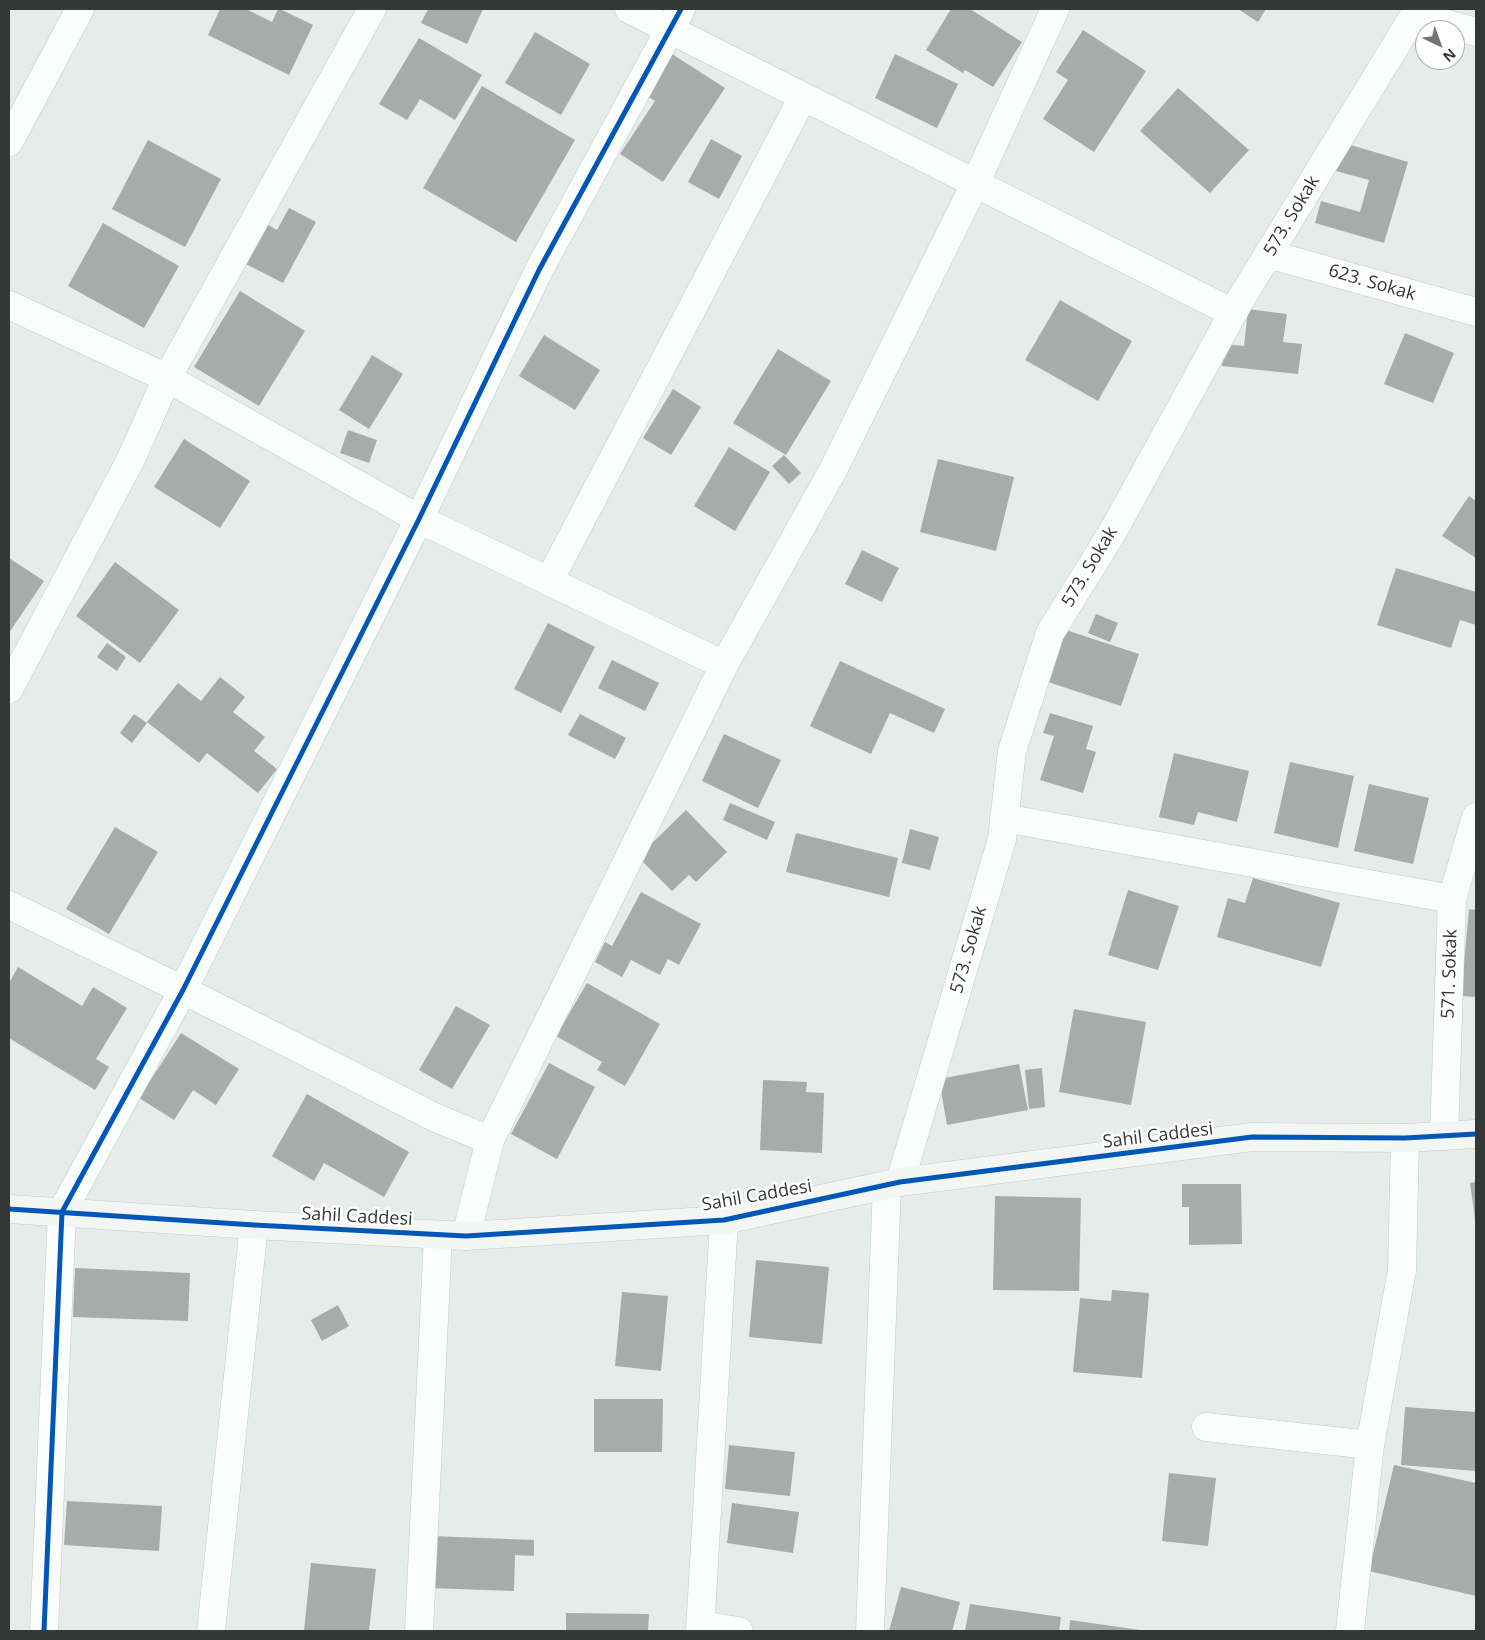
<!DOCTYPE html>
<style>
body{margin:0}
#map{position:relative;width:1485px;height:1640px;overflow:hidden;background:#e6ece9;font-family:"Open Sans",sans-serif}
canvas{display:block}
.frame{position:absolute;inset:0;border:10px solid #333836;pointer-events:none}
.north{position:absolute;left:1415px;top:20px;width:50px;height:50px;box-sizing:border-box;background:#fff;border:1px solid #adafaf;border-radius:50%;rotate:138deg;font-size:14px;font-weight:700;line-height:20px;text-align:center;color:#333836}
.north::after{content:'';display:block;margin:auto;width:18px;height:22px;background:#727775;clip-path:polygon(50% 0,100% 100%,50% 72%,0 100%)}
</style>
<div id="map">
<canvas width="1485" height="1640"></canvas>
<div class="frame"></div>
<div class="north">N</div>
</div>
<script>
const context = document.querySelector('canvas').getContext('2d');
context.lineJoin = 'round';
function fillPath(path, color) { context.fillStyle = color; context.fill(path, 'evenodd'); }
const poly = rows => new Path2D(rows.map(r => 'M' + r).join(''));
function trace(path, color, width, dash) { context.strokeStyle = color; context.lineWidth = width; context.lineCap = dash ? 'butt' : 'round'; context.setLineDash(dash || []); context.stroke(path); }
function drawText(font, color, halo, rows, align = 'center') {
  context.font = font + ' "Open Sans",sans-serif'; context.lineWidth = 5; context.setLineDash([]); context.textBaseline = 'middle'; context.strokeStyle = halo; context.fillStyle = color; for (const [text, x, y, turn = 0] of rows) {
    context.save(); context.translate(x, y); context.rotate((+turn || 0) * Math.PI / 180); context.textAlign = isNaN(turn) ? turn : align; if (halo) context.strokeText(text, 0, 0); context.fillText(text, 0, 0); context.restore();
  }
}
const building = poly([
 [220,9,246,9,272,22,278,9,280,9,313,25,289,75,208,35],
 [428,9,483,9,467,44,421,23],
 [951,9,970,9,1022,42,993,87,965,70,963,73,926,50],
 [1238,9,1266,9,1258,22],
 [1083,30,1146,71,1094,152,1043,119,1068,80,1056,72],
 [535,32,590,64,561,115,505,83],
 [419,38,482,75,455,120,420,99,407,120,379,104],
 [669,52,725,88,663,182,620,154,655,101,642,93],
 [895,54,958,84,937,128,875,98],
 [482,86,575,140,516,242,423,188],
 [1178,88,1249,150,1210,193,1140,131],
 [711,139,742,156,719,199,688,182],
 [148,140,221,179,185,247,112,209],
 [1344,143,1408,162,1384,243,1315,223,1321,201,1360,212,1369,180,1336,171],
 [289,208,316,222,283,283,242,262,263,222,277,230],
 [103,223,179,266,144,328,68,286],
 [240,291,305,331,259,406,194,367],
 [1060,300,1132,341,1098,401,1025,360],
 [1248,309,1287,314,1283,342,1302,344,1298,374,1222,366,1225,344,1244,346],
 [1405,333,1454,353,1433,403,1384,384],
 [544,335,600,370,575,410,519,376],
 [778,349,831,381,786,455,733,423],
 [372,355,403,374,369,429,339,410],
 [673,389,701,407,671,455,643,438],
 [348,430,377,440,369,463,340,453],
 [184,439,250,481,220,528,154,487],
 [729,447,770,472,735,531,694,506],
 [784,455,801,473,789,484,772,466],
 [938,459,1014,477,996,551,920,532],
 [1469,496,1476,501,1476,558,1442,536],
 [862,550,899,568,882,602,845,584],
 [9,558,44,581,9,633],
 [115,562,179,610,140,663,76,616],
 [1396,568,1476,592,1476,625,1460,620,1451,648,1377,625],
 [1096,614,1118,623,1110,642,1088,633],
 [548,623,595,647,561,713,514,689],
 [1066,630,1139,654,1121,706,1048,682],
 [107,643,126,657,117,671,97,657],
 [612,660,659,683,645,711,598,688],
 [840,661,945,709,934,733,890,713,871,754,810,726],
 [220,677,245,697,233,712,265,737,254,751,277,769,258,793,207,753,199,763,147,722,178,683,201,701],
 [1050,713,1093,726,1086,749,1096,752,1083,793,1040,780,1054,736,1043,733],
 [134,714,147,723,132,743,120,733],
 [580,714,626,738,615,759,568,735],
 [724,734,781,760,758,808,702,781],
 [1174,753,1249,771,1237,822,1198,812,1194,825,1159,817],
 [1290,762,1354,776,1338,848,1274,833],
 [1369,784,1429,798,1413,864,1354,851],
 [730,803,775,822,767,840,723,820],
 [686,810,727,852,696,882,689,875,672,891,638,857],
 [115,827,158,852,109,934,66,909],
 [910,829,939,837,930,870,902,863],
 [796,833,898,858,889,897,786,872],
 [1253,878,1340,903,1321,967,1217,937,1228,898,1245,903],
 [1128,890,1179,906,1158,970,1108,955],
 [641,892,701,924,679,965,668,959,660,975,631,960,622,977,595,962,605,942,612,946],
 [1469,909,1476,910,1476,997,1461,996],
 [18,967,82,1006,93,987,127,1008,96,1059,109,1067,95,1090,9,1038,9,983],
 [587,983,660,1024,625,1086,597,1070,602,1062,556,1036],
 [456,1006,490,1025,452,1089,419,1070],
 [1074,1009,1146,1022,1131,1105,1059,1092],
 [181,1033,239,1069,216,1105,193,1090,174,1120,139,1098],
 [549,1063,595,1087,557,1159,511,1134],
 [1019,1064,1028,1110,947,1125,939,1079],
 [1042,1068,1045,1107,1029,1109,1025,1070],
 [763,1080,807,1082,806,1092,824,1093,822,1153,760,1150],
 [307,1094,409,1152,384,1197,324,1163,314,1181,272,1156],
 [1476,1182,1476,1219,1475,1219,1470,1183],
 [1182,1184,1241,1184,1242,1244,1189,1245,1189,1207,1182,1207],
 [995,1196,1081,1198,1079,1291,993,1290],
 [756,1260,829,1267,822,1344,749,1337],
 [75,1268,190,1273,188,1321,73,1317],
 [1112,1290,1149,1293,1142,1378,1073,1372,1080,1298,1111,1301],
 [622,1292,668,1296,661,1371,615,1366],
 [338,1305,349,1326,322,1341,311,1320],
 [594,1399,663,1399,662,1452,594,1452],
 [1405,1407,1476,1412,1476,1471,1401,1465],
 [729,1445,795,1452,790,1496,725,1489],
 [1394,1465,1476,1483,1476,1596,1369,1571],
 [1169,1473,1216,1478,1208,1546,1162,1541],
 [67,1501,162,1506,159,1551,64,1545],
 [732,1503,799,1512,793,1553,727,1543],
 [431,1536,534,1540,534,1556,515,1555,514,1591,429,1588],
 [311,1563,376,1569,369,1631,304,1631],
 [901,1587,960,1602,952,1631,889,1631],
 [970,1604,1061,1617,1059,1631,965,1631],
 [566,1613,649,1614,648,1631,566,1631],
 [1070,1620,1140,1630,1140,1631,1069,1631]
]);
const street = poly([
 [629,9,1233,313],
 [1414,15,1476,32],
 [9,142,80,9],
 [1268,254,1476,312],
 [9,305,167,378,419,519,724,665],
 [549,581,803,97],
 [9,689,131,459,167,378,372,9],
 [1004,818,1452,899],
 [9,905,183,990,436,1118,490,1140],
 [1444,1136,1452,899,1476,817],
 [900,1182,1002,839,1012,751,1050,633,1112,533,1239,302,1418,9],
 [466,1236,490,1140,724,665,832,472,975,184,1055,9],
 [1206,1427,1370,1445],
 [700,1625,739,1631],
 [44,1631,62,1212,183,990,419,519,539,270,681,9],
 [211,1631,254,1225],
 [419,1631,438,1236],
 [700,1631,724,1220],
 [870,1631,887,1185],
 [1350,1631,1370,1445,1402,1270,1405,1138]
]);
const secondary = poly([
 [9,1209,254,1225,466,1236,724,1220,900,1182,1252,1137,1405,1138,1476,1134]
]);
const cycleway = poly([
 [9,1209,254,1225,466,1236,724,1220,900,1182,1252,1137,1405,1138,1476,1134],
 [44,1631,62,1212,183,990,419,519,539,270,681,9]
]);
const streetNames = [
 ["573. Sokak",1292,216,-59],
 ["623. Sokak",1372,283,16],
 ["573. Sokak",1090,567,-59],
 ["573. Sokak",969,950,-74],
 ["571. Sokak",1450,974,-88],
 ["Sahil Caddesi",1158,1136,-7],
 ["Sahil Caddesi",757,1196,-10],
 ["Sahil Caddesi",357,1217,3]
];
fillPath(building, '#a7acab');
trace(street, '#c5cac8', 29);
trace(secondary, '#c5cac8', 29);
trace(street, '#fbfcfc', 28);
trace(secondary, '#f4f6f4', 28);
trace(cycleway, '#0057b8', 5);
drawText('18px', '#333836', '#fff', streetNames);
</script>
